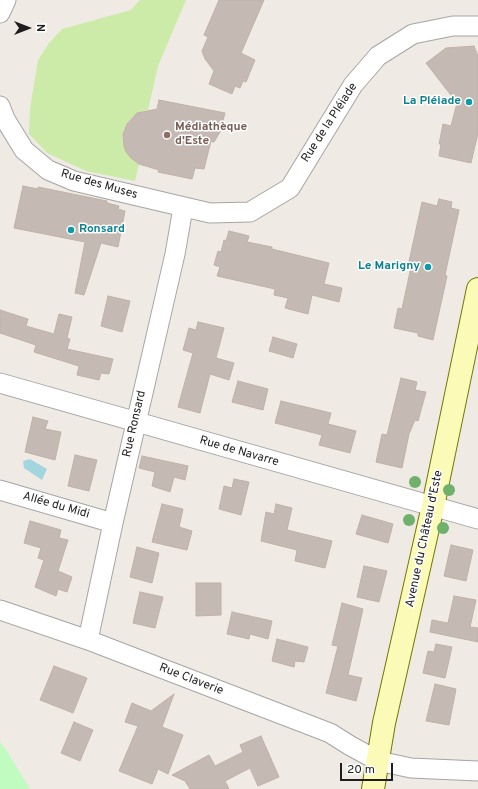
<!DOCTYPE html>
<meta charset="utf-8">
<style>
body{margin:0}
#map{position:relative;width:478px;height:789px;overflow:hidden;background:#efebe4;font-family:Overpass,sans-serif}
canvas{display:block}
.north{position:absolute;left:8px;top:8px;width:40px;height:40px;-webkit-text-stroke:3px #fff;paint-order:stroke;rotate:90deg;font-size:11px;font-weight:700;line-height:16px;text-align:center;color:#1e1e1e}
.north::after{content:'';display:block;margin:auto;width:14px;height:18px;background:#1e1e1e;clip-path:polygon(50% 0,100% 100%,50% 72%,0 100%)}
.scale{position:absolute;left:340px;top:763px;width:53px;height:18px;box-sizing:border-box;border:2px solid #1e1e1e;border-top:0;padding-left:5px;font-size:12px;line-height:14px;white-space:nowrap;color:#1e1e1e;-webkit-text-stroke:3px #fff;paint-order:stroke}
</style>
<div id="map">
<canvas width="478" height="789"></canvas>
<div class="north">N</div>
<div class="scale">20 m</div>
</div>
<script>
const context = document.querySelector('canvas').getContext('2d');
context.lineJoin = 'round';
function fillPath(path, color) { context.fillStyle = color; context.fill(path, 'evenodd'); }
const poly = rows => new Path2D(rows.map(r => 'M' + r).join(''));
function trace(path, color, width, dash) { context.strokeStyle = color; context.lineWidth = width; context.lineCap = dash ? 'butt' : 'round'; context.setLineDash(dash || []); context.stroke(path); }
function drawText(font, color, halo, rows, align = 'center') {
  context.font = font + ' Overpass,sans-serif'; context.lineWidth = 3; context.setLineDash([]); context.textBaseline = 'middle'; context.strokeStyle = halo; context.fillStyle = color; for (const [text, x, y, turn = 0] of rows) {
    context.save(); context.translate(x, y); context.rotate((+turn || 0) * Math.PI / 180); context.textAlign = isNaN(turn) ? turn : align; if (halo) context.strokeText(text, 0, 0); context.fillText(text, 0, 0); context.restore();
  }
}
const grass = poly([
 [140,0,186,0,158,66,148,110,142,111,132,117,124,129,123,140,126,152,131,158,139,164,135,181,86,171,47,153,29,134,30,108,38,60,49,43,62,29,131,10]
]);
const park = poly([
 [0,742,5,748,30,789,0,789]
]);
const water = poly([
 [30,459,47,469,42,480,24,468,23,461]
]);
const building = poly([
 [219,0,264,0,241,53,255,60,246,82,243,81,240,88,235,86,232,94,209,84,214,71,205,59,202,51,208,37,204,35,219,0],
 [474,46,478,56,478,133,471,163,439,156,441,144,439,144,443,124,451,126,457,103,426,63,446,48,474,46],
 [159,100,225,113,220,132,214,142,211,141,204,169,195,168,192,179,158,172,159,170,139,164,131,158,126,152,124,146,123,134,127,124,137,113,157,109,159,100],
 [23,186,38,189,38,187,107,201,107,203,119,206,118,209,125,211,118,247,101,243,84,295,75,293,85,242,14,228,23,186],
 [439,199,452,202,451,208,459,210,445,275,447,276,433,340,418,336,418,333,394,328,398,308,402,309,411,267,408,266,422,202,437,206,439,199],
 [229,231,249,236,247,242,272,247,272,249,329,263,324,284,342,288,339,302,312,295,308,314,285,308,288,298,274,295,275,289,217,276,220,267,214,265,218,251,221,252,224,240,226,241,229,231],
 [108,296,130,301,122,332,101,326,108,296],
 [0,310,28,319,26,326,54,334,59,314,72,317,67,338,70,339,67,349,113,359,109,374,101,373,99,380,77,375,79,366,34,352,36,345,0,333,0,310],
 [198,322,224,328,216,358,234,363,229,380,210,374,200,413,178,407,193,353,183,350,189,328,196,330,198,322],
 [273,337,297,344,293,358,269,351,273,337],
 [401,378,417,382,415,390,426,392,418,421,415,420,409,434,402,468,376,462,382,434,387,435,401,378],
 [238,381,268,389,263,410,232,402,238,381],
 [281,401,331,413,328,424,356,431,350,453,319,445,322,435,275,423,281,401],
 [33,417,48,421,45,429,61,432,55,460,25,452,33,417],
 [75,455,97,460,89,491,68,486,75,455],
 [142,456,188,466,185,480,174,477,170,492,152,486,155,472,139,468,142,456],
 [234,479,249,482,241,515,219,509,224,486,232,488,234,479],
 [162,504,183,509,179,527,192,531,187,550,152,542,162,504],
 [276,504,292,508,287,530,332,541,325,568,295,561,297,550,261,541,266,512,274,514,276,504],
 [362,515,393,524,388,543,356,534,362,515],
 [30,521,61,530,59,538,68,540,58,571,72,577,67,592,58,589,56,596,35,587,44,560,38,558,41,548,24,543,30,521],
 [451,545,473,550,466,581,444,576,451,545],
 [137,547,159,553,152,583,130,577,137,547],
 [364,566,387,571,379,602,357,597,364,566],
 [196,583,221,583,221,615,196,616,196,583],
 [140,592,163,597,155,628,133,623,140,592],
 [454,596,476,600,470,627,478,628,478,642,430,632,432,620,448,623,454,596],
 [342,603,363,609,348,675,362,678,356,701,326,693,338,646,332,645,342,603],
 [232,612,272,621,268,639,250,634,249,639,227,634,232,612],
 [277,639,308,647,304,662,295,661,294,667,272,661,277,639],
 [436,644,452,647,445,678,423,673,428,651,434,652,436,644],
 [54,666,87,678,73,713,40,700,54,666],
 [435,684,456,689,449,725,426,721,435,684],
 [174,694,162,727,183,735,168,774,158,769,152,784,119,771,138,726,125,722,132,703,151,711,174,694],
 [74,722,93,730,80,761,61,753,74,722],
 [261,736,279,777,258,786,250,768,225,781,229,789,190,789,185,781,172,775,209,755,215,766,243,752,240,745,261,736]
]);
const street = poly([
 [0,13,6,0],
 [0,106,5,119,24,150,48,170,74,181,210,213,250,212,290,188,353,85,378,56,413,34,453,26,478,26],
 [0,383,478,519],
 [0,490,113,523],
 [0,610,88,640,330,733,349,745,378,761,411,768,478,771],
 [88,640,113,523,175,254,183,208]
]);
const secondary = poly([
 [373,789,384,723,433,506,478,289]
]);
const trees = [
 [415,482],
 [449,490],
 [409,520],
 [443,528]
];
const markers = [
 [469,102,4,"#0f9aa8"],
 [167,135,4,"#8d6e63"],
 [71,230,4,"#0f9aa8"],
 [428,267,4,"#0f9aa8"]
];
const cultureNames = [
 ["La Pléiade",461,102],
 ["Ronsard",79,230,"left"],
 ["Le Marigny",420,267]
];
const streetNames = [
 ["Rue de la Pléiade",330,123,-57],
 ["Rue des Muses",99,185,16],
 ["Rue Ronsard",135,424,-77],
 ["Rue de Navarre",239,452,16],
 ["Allée du Midi",56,506,16],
 ["Avenue du Château d'Este",425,539,-78],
 ["Rue Claverie",191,680,21]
];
const educationNames = [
 ["Médiathèque",175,128],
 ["d'Este",175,142]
];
fillPath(grass, '#cdeba8');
fillPath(park, '#c0fbc0');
fillPath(water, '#a3d5de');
fillPath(building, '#c4bab3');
trace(building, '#c1b0a6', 1);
trace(street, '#a5a5a5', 21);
trace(secondary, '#737802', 24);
trace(street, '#fff', 19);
trace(secondary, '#fbfab6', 22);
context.fillStyle = '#70b06d';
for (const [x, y] of trees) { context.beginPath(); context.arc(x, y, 6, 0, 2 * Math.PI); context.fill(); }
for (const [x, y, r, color] of markers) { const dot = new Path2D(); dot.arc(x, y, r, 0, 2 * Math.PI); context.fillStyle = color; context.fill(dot); trace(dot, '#fff', 1.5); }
drawText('bold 12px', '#0d838f', '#fff', cultureNames, 'right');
drawText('12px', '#1e1e1e', '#fff', streetNames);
drawText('bold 12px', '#785e54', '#fff', educationNames, 'left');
</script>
